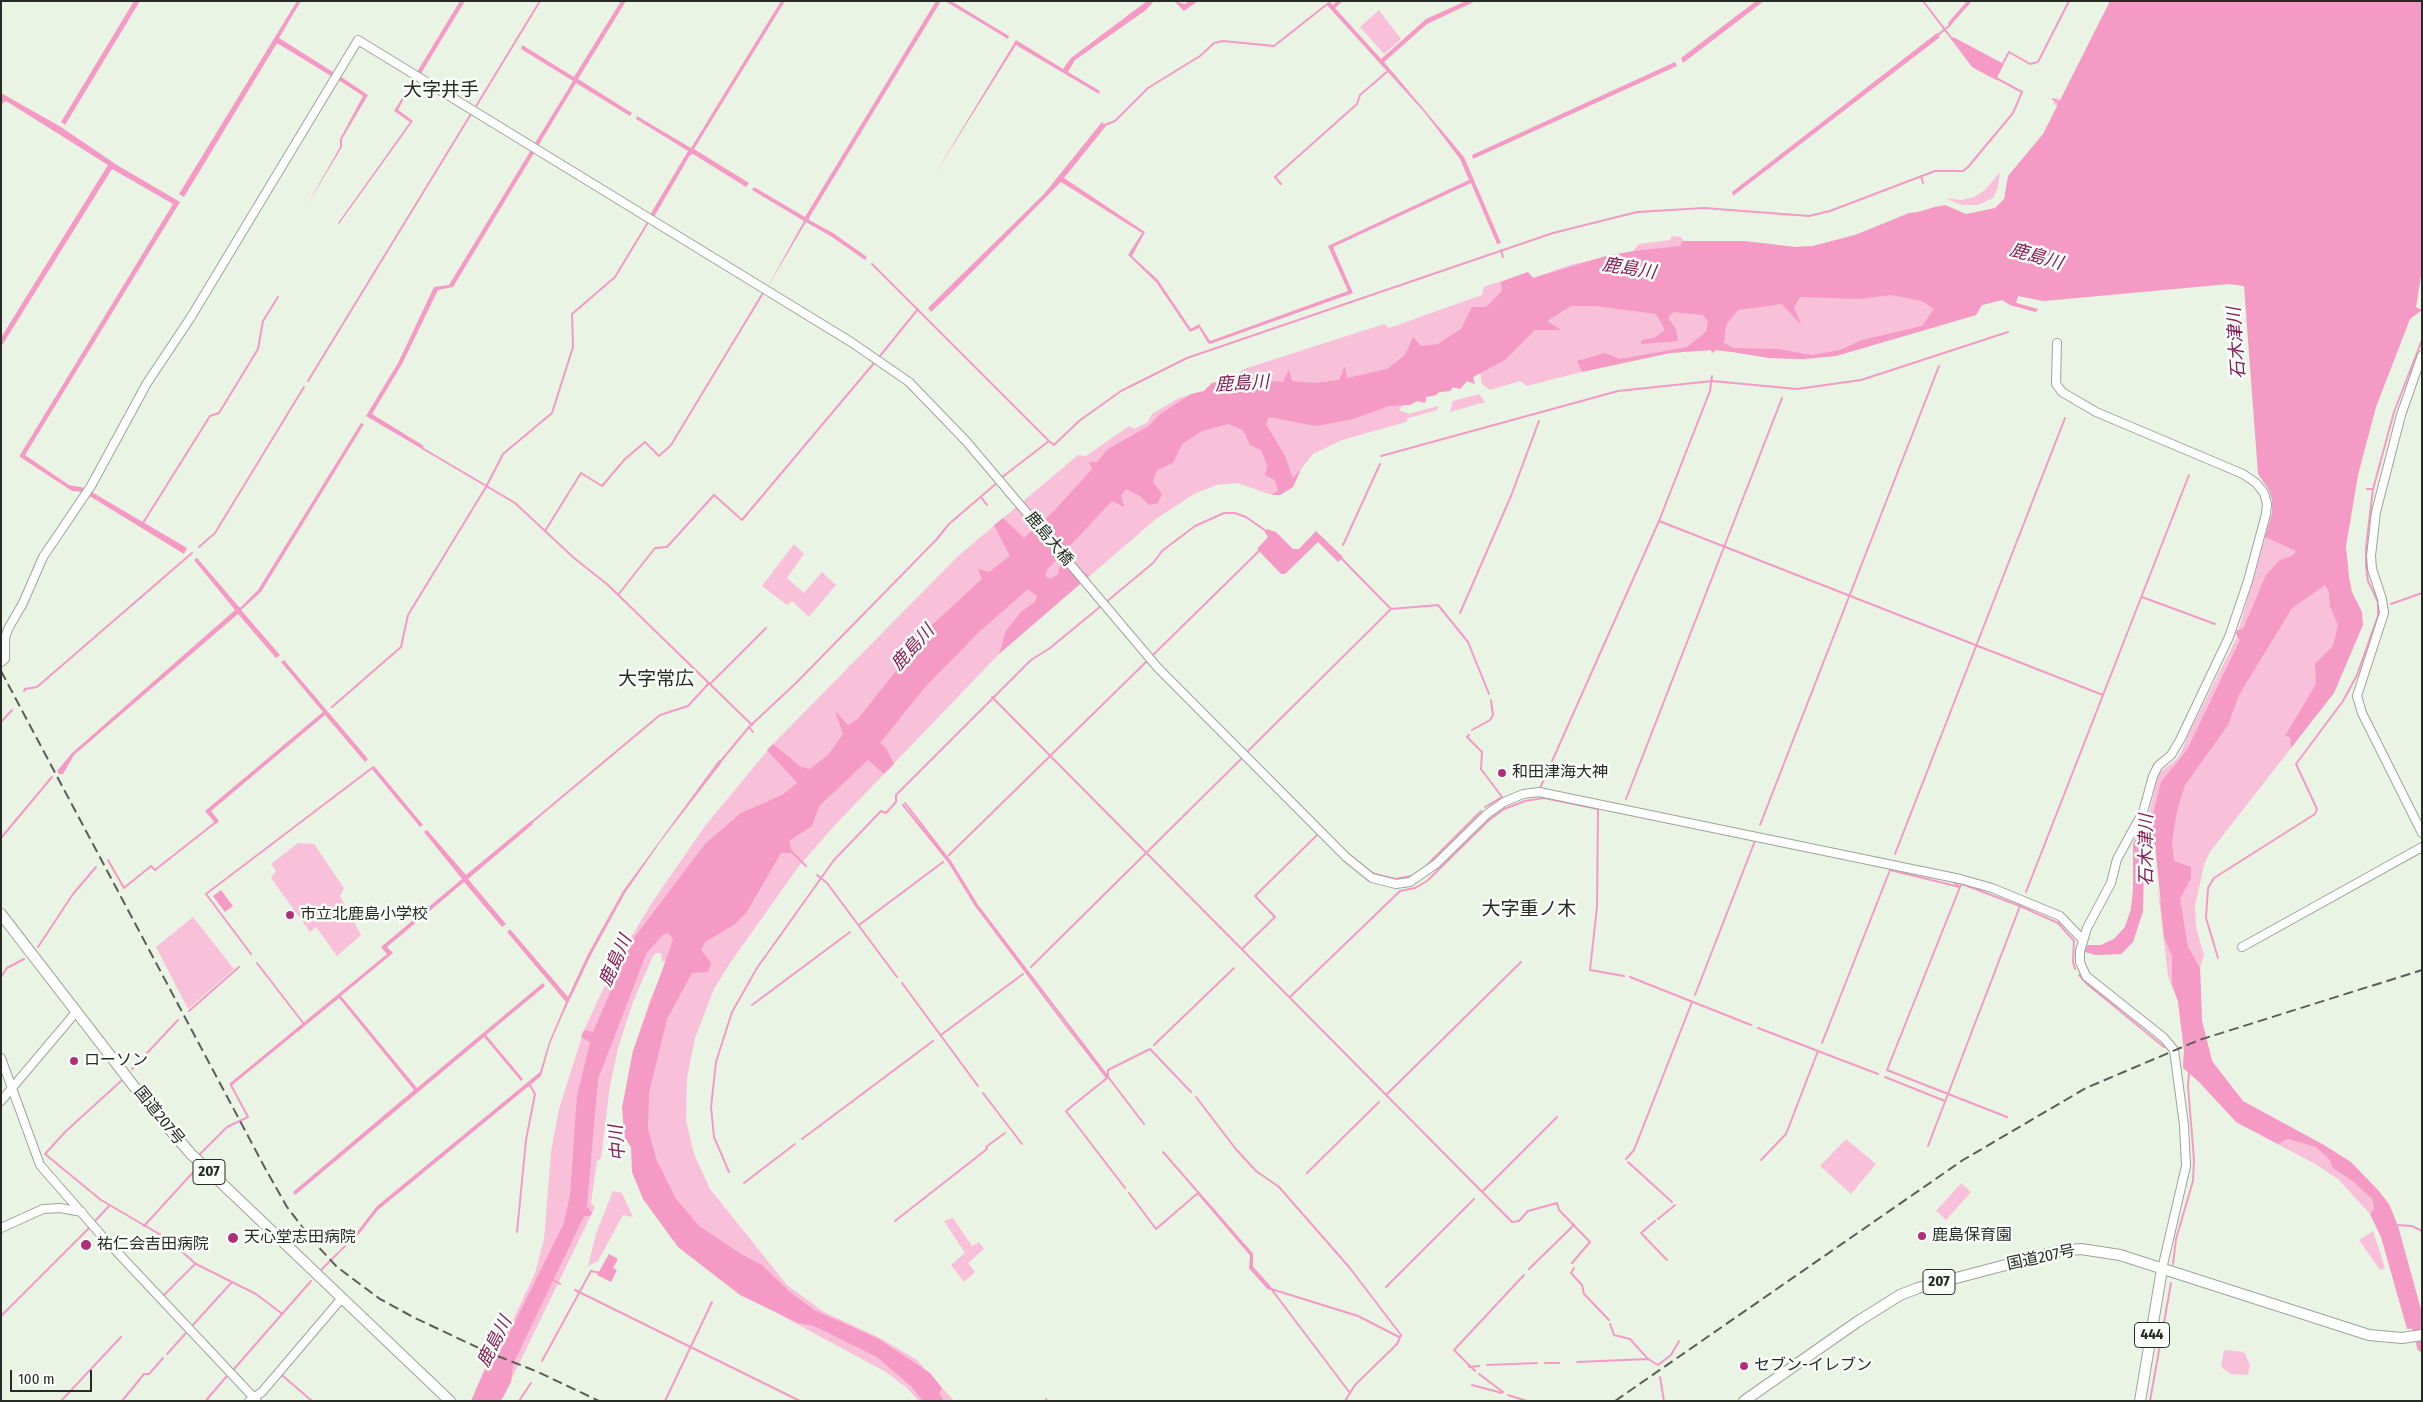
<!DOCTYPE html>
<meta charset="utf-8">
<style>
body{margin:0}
#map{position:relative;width:2423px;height:1402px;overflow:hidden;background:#e9f4e5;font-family:"Fira Sans Condensed",sans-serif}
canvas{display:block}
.frame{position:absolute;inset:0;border:2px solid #272b26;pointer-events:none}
.scale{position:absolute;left:10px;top:1370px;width:82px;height:22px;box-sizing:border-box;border:2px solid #272b26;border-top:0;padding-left:6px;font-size:15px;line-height:18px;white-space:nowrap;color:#272b26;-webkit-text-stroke:4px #fafff9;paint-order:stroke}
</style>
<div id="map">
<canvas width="2423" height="1402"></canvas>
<div class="frame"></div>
<div class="scale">100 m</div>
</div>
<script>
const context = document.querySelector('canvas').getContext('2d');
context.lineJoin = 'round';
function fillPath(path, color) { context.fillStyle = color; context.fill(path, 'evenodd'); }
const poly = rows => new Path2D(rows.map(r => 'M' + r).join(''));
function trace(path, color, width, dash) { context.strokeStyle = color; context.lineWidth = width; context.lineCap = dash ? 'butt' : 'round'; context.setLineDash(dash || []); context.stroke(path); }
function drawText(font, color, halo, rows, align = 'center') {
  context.font = font + ' "Fira Sans Condensed","Noto Sans JP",sans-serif'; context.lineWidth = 5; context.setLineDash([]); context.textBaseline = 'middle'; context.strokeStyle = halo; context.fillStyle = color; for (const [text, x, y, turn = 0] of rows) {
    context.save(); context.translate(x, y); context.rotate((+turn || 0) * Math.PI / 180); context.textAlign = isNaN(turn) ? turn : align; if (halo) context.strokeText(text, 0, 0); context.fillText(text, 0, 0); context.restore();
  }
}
const green = poly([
 [2422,1,2422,224,2371,396,2340,532,2355,611,2290,737,2291,748,2210,852,2204,865,2195,906,2196,927,2204,955,2200,968,2202,1021,2212,1061,2225,1081,2202,1063,2189,961,2163,865,2170,799,2293,575],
 [1379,10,1401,39,1384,54,1360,27],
 [2056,98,2072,104,2224,217,1624,276,1388,383,1224,386,637,938,601,1031,567,1226,490,1381,471,1401,492,1351,499,1350,535,1273,544,1239,551,1152,559,1109,584,1030,615,964,653,901,705,826,773,744,957,557,1078,455,1086,456,1129,426,1134,429,1147,423,1152,414,1179,398,1204,391,1212,383,1233,377,1244,369,1384,324,1389,328,1482,295,1484,287,1528,272,1533,278,1570,265,1633,251,1639,244,1670,240,1672,236,1681,237,1684,241,1744,241,1795,247,1813,246,1855,235,1935,207,1939,215,1997,222,2067,113,2053,103],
 [2000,172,1998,187,1993,198,1978,205,1962,205,1945,198,1961,200,1974,197,1985,190],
 [1819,274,2044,298,2044,301,2018,296,2016,303,2038,309,2036,312,2010,305,2003,300,1982,305,1976,315,1836,356,1803,359,1769,358,1732,352,1716,350,1712,353,1711,350,1670,353,1632,359,1527,386,1520,381,1490,390,1482,384,1480,372,1473,378,1475,384,1467,381,1460,389,1453,387,1450,391,1439,392,1436,395,1426,397,1425,403,1417,401,1410,405,1403,405,1399,410,1409,414,1438,406,1437,410,1408,418,1406,422,1342,440,1313,454,1301,469,1293,487,1280,495,1272,495,1237,483,1216,485,1194,494,1156,519,999,654,835,825,799,866,730,963,714,989,695,1038,687,1078,686,1120,694,1154,710,1189,787,1285,824,1312,880,1338,917,1360,954,1401,943,1401,929,1386,811,1315,678,1224,637,1134,682,958,909,688,1176,430,1265,408,1329,413,1558,296,1737,303],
 [1479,394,1485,402,1450,412,1453,401],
 [2321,511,2157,822,2144,843,2143,911,2133,942,2121,954,2096,955,2085,952,2087,945,2101,945,2114,939,2125,927,2131,909,2133,890,2133,844,2149,815,2157,779,2161,771,2176,760,2182,751,2189,733,2236,639,2269,524],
 [794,544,804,554,787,578,804,593,822,572,836,585,809,617,792,601,787,605,762,586],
 [298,843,314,844,344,888,340,896,361,935,337,956,316,927,310,932,271,878,276,871,271,864],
 [2158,891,2178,973,2188,1050,2183,1068,2184,1051,2178,1001,2168,976],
 [695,915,625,1139,622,1108,633,1051,650,1000,667,961,662,961,661,953,656,953,653,956,633,1002,618,1048,610,1086,601,1158,597,1161,591,1203,595,1207,501,1401,488,1401,579,1214,592,1082,646,943],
 [193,917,234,969,188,1009,156,947],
 [2236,1122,2316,1147,2371,1194,2381,1237,2370,1214,2339,1180,2317,1165],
 [1846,1139,1876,1164,1851,1194,1820,1166],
 [1961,1183,1971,1192,1946,1220,1936,1211],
 [613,1191,622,1193,633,1217,623,1215,598,1261,588,1266,596,1234],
 [953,1218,972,1246,979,1242,984,1249,968,1263,975,1272,964,1282,951,1265,965,1253,944,1221],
 [2373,1231,2385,1268,2380,1270,2359,1240],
 [780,1315,813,1322,877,1350,930,1401,919,1401,907,1388,886,1372],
 [2224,1350,2244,1352,2250,1365,2248,1375,2231,1374,2221,1367]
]);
const water = poly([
 [134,1,140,1,65,125,61,122],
 [297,1,301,1,279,38,333,72,331,76,277,43,184,197,179,194],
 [460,1,465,1,420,75,417,72],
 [621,1,626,1,578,79,632,113,630,116,576,83,538,146,535,143,573,81,521,49,522,45,574,77],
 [781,1,785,1,694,149,749,183,746,187,693,154,690,155,654,217,650,215,688,151,636,119,637,116,691,148],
 [936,1,941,1,809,218,809,220,833,233,867,257,865,260,832,237,806,222,767,288,804,221,752,190,754,187,805,217],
 [945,1,951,1,1009,36,1008,39],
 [1147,1,1154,1,1146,10,1075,60,1068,72,1100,91,1099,94,1016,45,933,177,1016,40,1063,69,1071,58],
 [1174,1,1185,4,1189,1,1198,1,1184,11],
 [1329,1,1333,5,1337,1,1343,1,1335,8,1381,59,1426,19,1466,1,1476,1,1427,24,1384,62,1464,157,1501,243,1497,244,1471,183,1333,247,1353,293,1210,344,1208,343,1199,328,1190,332,1156,282,1128,255,1142,233,1061,182,956,288,931,312,928,308,1044,194,1102,122,1106,126,1064,178,1145,232,1132,256,1158,280,1191,329,1199,324,1210,341,1348,291,1328,246,1469,180,1460,159,1425,113,1326,4],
 [1756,1,1764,1,1683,63,1681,58],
 [1967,1,1972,1,1950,26,1948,23],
 [2110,1,2422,1,2422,270,2416,307,2422,310,2410,319,2376,407,2358,475,2346,546,2349,577,2352,592,2362,612,2363,625,2334,693,2291,748,2290,737,2285,736,2316,684,2315,664,2333,646,2338,625,2330,606,2329,592,2325,585,2292,608,2239,695,2228,725,2185,785,2177,811,2172,842,2174,861,2191,867,2191,878,2180,899,2188,947,2200,968,2202,1021,2212,1061,2243,1101,2324,1145,2351,1162,2378,1190,2389,1204,2398,1226,2422,1313,2422,1328,2407,1329,2381,1237,2370,1214,2374,1209,2372,1199,2354,1182,2333,1168,2330,1160,2316,1147,2288,1139,2278,1144,2236,1122,2199,1082,2183,1068,2184,1051,2178,1001,2172,985,2172,956,2164,937,2155,844,2144,843,2143,911,2133,942,2121,954,2096,955,2085,952,2087,945,2101,945,2114,939,2125,927,2131,909,2133,890,2133,844,2140,830,2153,827,2153,814,2161,782,2187,750,2240,640,2236,634,2237,630,2243,629,2266,575,2280,560,2292,556,2296,551,2265,537,2272,513,2272,500,2269,490,2258,474,2244,286,2229,284,2044,301,2018,296,2016,303,2038,309,2036,312,2010,305,2002,300,1982,305,1976,315,1836,356,1803,359,1769,358,1732,352,1716,350,1712,353,1711,350,1670,353,1582,372,1577,361,1605,353,1620,359,1687,347,1706,332,1708,322,1703,315,1673,312,1668,318,1676,329,1678,341,1641,344,1642,340,1654,338,1665,330,1656,314,1595,306,1571,306,1547,321,1561,330,1535,330,1505,360,1473,377,1475,384,1467,381,1460,389,1453,387,1450,391,1439,392,1436,395,1426,397,1425,403,1417,401,1410,405,1389,406,1353,419,1316,426,1269,417,1266,424,1285,456,1293,478,1301,469,1293,487,1280,495,1272,495,1278,490,1275,480,1265,475,1267,466,1261,450,1250,445,1243,430,1228,424,1202,431,1182,444,1173,463,1157,470,1153,482,1162,494,1158,503,1149,505,1140,496,1126,489,1121,495,1124,507,1112,501,1047,570,1045,576,1050,579,1058,574,1060,565,1072,563,1089,576,999,654,1006,631,1021,612,1035,602,1037,596,1028,589,980,631,926,686,880,743,886,748,894,764,884,774,868,760,819,806,812,826,789,841,792,853,781,853,746,913,735,924,705,942,701,950,711,963,708,972,692,973,667,1019,649,1093,648,1129,657,1161,676,1199,699,1226,741,1254,762,1265,790,1292,814,1310,877,1338,930,1373,942,1388,939,1393,944,1401,923,1401,911,1386,877,1357,814,1326,798,1323,740,1295,678,1247,643,1199,632,1172,631,1147,625,1139,622,1108,633,1051,673,940,669,933,664,934,647,952,598,1079,587,1206,592,1213,590,1216,584,1216,513,1364,511,1382,501,1401,471,1401,488,1363,496,1360,564,1223,570,1195,577,1096,590,1042,581,1037,584,1030,593,1032,634,938,705,844,741,813,782,795,797,783,767,750,773,744,801,767,810,769,829,754,843,734,835,711,848,725,858,719,932,625,982,579,978,569,989,572,1010,556,994,525,1003,518,1024,538,1054,511,1092,469,1089,462,1097,462,1108,449,1149,426,1159,415,1191,394,1204,391,1212,383,1242,380,1247,375,1258,380,1283,382,1289,370,1292,381,1314,383,1339,380,1345,366,1347,378,1387,369,1405,355,1413,337,1421,346,1438,344,1461,329,1472,307,1486,307,1502,291,1501,282,1528,272,1533,278,1606,256,1634,251,1680,246,1683,241,1744,241,1795,247,1813,246,1855,235,1909,213,1918,212,1935,207,1945,205,1966,214,1995,208,2004,199,2008,176,2043,134],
 [1891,295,1922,301,1934,309,1922,326,1862,340,1840,350,1812,355,1778,349,1734,348,1724,343,1726,325,1738,310,1782,304,1801,325,1794,307,1800,297,1860,299],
 [1937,33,1940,37,1733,196,1732,192],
 [1953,37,2004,64,1996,80,1972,67,1951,39],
 [1675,62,1677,66,1473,159,1472,155],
 [340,76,368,95,342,139,342,147,307,205,340,147,340,139,363,96,337,79],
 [414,79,398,110,413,121,339,224,338,223,410,122,394,111],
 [1,93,61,127,117,165,180,202,25,455,69,485,85,488,187,548,184,554,83,492,72,491,20,457,20,455,173,204,112,169,1,347,1,338,10,323,108,165,6,101,1,104],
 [531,150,534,153,453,287,438,290,402,364,372,414,424,446,422,449,366,416,398,363,434,287,449,285],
 [361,423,364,424,261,592,241,610,280,655,276,658,238,614,74,755,63,774,59,774,57,771,72,753,235,610,194,560,197,558,240,608,258,590],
 [1267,529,1276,532,1293,549,1299,549,1316,531,1343,557,1338,562,1318,542,1285,574,1281,574,1257,549,1268,537,1265,533],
 [284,660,368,759,365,762,325,715,211,811,219,821,216,824,205,811,323,712,281,662],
 [719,760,722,762,661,841,625,893,591,955,562,1016,550,1044,541,1076,378,1210,359,1234,337,1255,336,1254,357,1232,377,1206,540,1072,549,1042,566,1002,507,932,510,929,568,997,588,954,623,891],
 [374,766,423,825,420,827,371,768],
 [531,821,533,824,468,879,506,924,502,927,464,882,387,947,393,953,341,996,417,1088,543,983,545,986,486,1035,523,1079,521,1081,484,1037,295,1195,293,1192,414,1090,339,998,231,1086,229,1084,387,954,381,947,462,879,424,832,427,830,466,875],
 [221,890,233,906,225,912,213,896],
 [609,1254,618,1259,613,1268,617,1270,611,1282,597,1275]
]);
const stream = poly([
 [1923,1,1952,39],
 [1938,35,1950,25],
 [2002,65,2009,52,2030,64,2038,62,2069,1],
 [2053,99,2061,104],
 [475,108,540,1],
 [1102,126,1115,121,1148,88,1200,56,1214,43,1223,41,1274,46,1326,5],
 [1921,176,1923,183],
 [1281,184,1275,177,1357,104,1360,95,1388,71],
 [1501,250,1503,257],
 [872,264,1049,441],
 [880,356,918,309],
 [308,381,471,114],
 [422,448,515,503,574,558,608,585,752,725],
 [1381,456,1618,391,1712,381,1797,389,1861,380,2008,332],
 [1001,478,1049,441,1054,445,1079,421,1121,391,1187,358,1553,233,1637,212,1704,208,1809,216,1830,211,1935,171,1963,171,1968,167,2013,113,2022,92,1996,78],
 [2367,489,2373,489],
 [981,497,987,505],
 [1659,521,2103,695],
 [143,523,210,416,219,413,258,349,263,321,278,297],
 [545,531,581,473,602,486,625,459,645,442,659,456,671,445,763,293],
 [1343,545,1380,464],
 [199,547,215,533,304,387],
 [1341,558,1391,609,1438,605,1468,642,1489,694],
 [618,595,655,548,667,547,714,495,742,520,874,363],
 [2142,597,2215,624],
 [1105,603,1153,563,1162,551,1195,526,1224,513,1235,513,1246,517,1266,531],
 [2391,604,2422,593],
 [1460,613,1511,496,1539,421],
 [1153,655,1260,550],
 [711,683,766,628],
 [24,691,25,689,37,687,192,553],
 [992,697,1512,1222,1519,1221,1528,1211,1557,1203,1559,1210,1590,1242,1572,1263],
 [332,707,401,647,408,615,486,487,503,454,552,413,573,347,572,314,615,277,647,224],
 [1,722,12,710],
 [749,727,753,732],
 [1472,730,1490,720,1493,715,1491,700],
 [1469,735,1467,737,1482,752,1481,769,1502,797,1485,807],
 [1248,751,1391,609],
 [720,762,749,727,796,683,936,540,949,524,998,482],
 [1541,786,1659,521,1710,391,1712,376],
 [1626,799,1782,398],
 [905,803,950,861,977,905,1144,1124],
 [903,805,949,862,976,906,1065,1024,1107,1078,1066,1111,1125,1188],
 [532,822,660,715,688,706,709,683],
 [1760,825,1939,366],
 [1,838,52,777],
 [790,850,806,866],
 [1895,854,2065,418],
 [949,855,1147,661],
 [108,860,124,888,151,866,155,870,216,822],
 [1368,871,1375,874,1396,879,1411,876,1425,867,1481,811],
 [817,875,827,883,897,977],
 [1953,881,1960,887,1887,1070,2007,1117],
 [2026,892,2189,475],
 [859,925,943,862],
 [38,947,73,894,96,867],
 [1242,949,1275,917,1255,896,1317,835],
 [251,954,206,894,372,768],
 [2218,958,2206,918,2208,888,2214,878,2315,814,2317,809,2296,764,2343,701,2357,675,2378,616,2378,602,2368,581,2366,567,2366,547,2373,489,2394,412,2422,340],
 [257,963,304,1024],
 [1031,967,1242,758],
 [2079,975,2087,984,2164,1047],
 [1,977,7,968,24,959],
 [1630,977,1751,1025],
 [902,983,978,1086],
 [1695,995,1755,841],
 [1290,997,1400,891,1415,888,1427,881,1488,821,1504,809,1525,801,1544,798,1598,809,1597,907,1590,970,1624,976],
 [752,1005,850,932],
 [189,1011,239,967],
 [1758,1028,1878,1074],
 [941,1035,1023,974],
 [1822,1043,1890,870,1960,887,1962,884,2020,906],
 [1154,1045,1234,968],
 [132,1069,178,1020],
 [1108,1077,1108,1070,1150,1049,1191,1092],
 [1885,1077,1945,1101],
 [121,1081,65,1132,45,1154,101,1200,166,1238,196,1264,256,1294,281,1313],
 [983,1093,1022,1144],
 [1386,1095,1521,962],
 [1196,1097,1235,1148,1256,1171,1279,1187,1349,1267,1401,1335,1397,1344,1355,1385,1345,1401],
 [802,1139,933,1041],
 [1928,1146,2020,906,2058,923,2074,941,2073,962,2075,969],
 [1163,1152,1252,1254,1252,1267,1269,1286,1350,1393],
 [200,1154,227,1127,248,1117,231,1085],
 [1626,1159,1634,1150,1692,1002],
 [1761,1160,1786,1134,1818,1051],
 [1628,1162,1672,1202],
 [729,1172,714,1137,711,1107,716,1062,732,1012,757,968,834,860,881,811,886,813,896,802,896,795,1031,660,1050,648,1101,606],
 [1307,1173,1379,1102],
 [744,1183,795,1144],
 [1483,1191,1557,1117],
 [1129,1193,1156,1229,1198,1193,1251,1255,1250,1268,1268,1288,1358,1316,1399,1337],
 [1658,1219,1675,1205],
 [95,1221,110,1205],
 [895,1221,987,1149,986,1147,1005,1133],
 [1655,1221,1641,1233,1667,1260],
 [2396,1225,2412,1226,2422,1231],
 [144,1226,196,1169],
 [517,1232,526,1140,535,1094,530,1085],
 [2173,1264,2176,1239,2193,1181,2194,1160,2188,1086,2189,1072],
 [1574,1268,1571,1273,1582,1285,1584,1294,1609,1320],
 [1529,1269,1574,1225],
 [321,1270,337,1254],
 [553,1280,560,1284],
 [1386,1287,1474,1199],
 [575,1290,800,1401],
 [163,1296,195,1264],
 [1,1316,89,1228],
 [1610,1324,1614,1335,1630,1339,1648,1359,1658,1365,1671,1355,1679,1341],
 [192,1326,232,1282],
 [167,1354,186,1333],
 [542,1361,591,1271,600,1273],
 [1577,1362,1648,1359],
 [1545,1363,1559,1363],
 [1487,1365,1537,1363],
 [1469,1367,1479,1366],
 [234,1369,311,1281],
 [1475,1371,1454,1350,1524,1275],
 [1479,1374,1503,1392],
 [283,1376,312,1401],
 [1660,1377,1664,1401],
 [1472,1385,1502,1393],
 [1508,1395,1527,1401],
 [1046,1399,1047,1401],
 [61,1401,121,1337],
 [122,1401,144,1374,149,1374,163,1358],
 [209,1401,207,1399,227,1376],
 [519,1401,531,1383],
 [665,1401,712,1302],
 [2150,1401,2171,1283]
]);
const river = poly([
 [2417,1327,2422,1347]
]);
const secondary = poly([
 [2057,343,2056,384,2062,392,2096,412,2243,474,2256,483,2264,493,2267,504,2266,514,2248,581,2229,637,2180,740,2171,755,2158,766,2153,776,2143,812,2117,859,2111,883,2087,928,2080,951,2080,962,2086,976,2164,1038,2174,1050,2184,1125,2186,1166,2162,1269],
 [2422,355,2401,415,2376,512,2371,556,2372,569,2382,599,2384,613,2357,696,2362,713,2422,833],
 [1,662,5,659,5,638,8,629,23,603,43,557,91,486,147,383,191,317,358,40,851,342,909,382,966,441,1158,668,1346,857,1372,878,1396,884,1410,882,1436,864,1487,814,1504,802,1523,794,1539,792,1960,879,1992,888,2060,916,2083,940],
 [2242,947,2422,847],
 [1,1058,40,1165,102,1236,257,1401],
 [1,1101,77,1011],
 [1,1228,43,1209,60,1208,82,1212],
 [249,1401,262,1392,341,1299]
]);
const highway = poly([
 [1,914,146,1102,191,1154,450,1401],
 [1744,1401,1857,1322,1900,1295,1918,1288,2059,1251,2081,1249,2120,1255,2369,1335,2402,1338,2422,1335],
 [2140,1401,2162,1269]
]);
const rail = poly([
 [1,671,265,1168,287,1207,313,1241,337,1267,380,1299,415,1318,485,1351,538,1372,599,1401],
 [1615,1401,1963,1160,2086,1088,2199,1040,2422,970]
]);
const markers = [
 [1502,773,5,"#b12f79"],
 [290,915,5,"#b12f79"],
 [74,1061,5,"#b12f79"],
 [1922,1236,5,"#b12f79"],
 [233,1238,6,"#b12f79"],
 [86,1245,6,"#b12f79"],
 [1744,1366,5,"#b12f79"]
];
const shields = [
 [209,1172,32],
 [1939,1282,32],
 [2152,1335,35]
];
const shieldNames = [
 ["207",209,1172],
 ["207",1939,1282],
 ["444",2152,1335]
];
const streetNames = [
 ["鹿島大橋",1049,539,50],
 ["国道207号",159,1116,51],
 ["国道207号",2041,1258,-12]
];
const poiNames = [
 ["和田津海大神",1512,773],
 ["市立北鹿島小学校",300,915],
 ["ローソン",84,1061],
 ["鹿島保育園",1932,1236],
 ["天心堂志田病院",244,1238],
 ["祐仁会吉田病院",97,1245],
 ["セブン-イレブン",1754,1366]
];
const waterNames = [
 ["鹿島川",2036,257,16],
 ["鹿島川",1629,269,9],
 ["石木津川",2237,343,-94],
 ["鹿島川",1242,384,-3],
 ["鹿島川",913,648,-48],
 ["石木津川",2147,850,-90],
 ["鹿島川",616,961,-66],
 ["中川",618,1143,-95],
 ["鹿島川",495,1342,-63]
];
const quarterNames = [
 ["大字井手",441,91],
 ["大字常広",656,680],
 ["大字重ノ木",1529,910]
];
fillPath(green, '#f9c0da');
fillPath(water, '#f599c5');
trace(stream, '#f599c5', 2);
trace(river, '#f599c5', 10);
trace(secondary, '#9ca698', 10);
trace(highway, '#9ca698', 12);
trace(secondary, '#fff', 8);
trace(highway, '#fff', 10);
trace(rail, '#595f58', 2, [10, 5]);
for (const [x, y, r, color] of markers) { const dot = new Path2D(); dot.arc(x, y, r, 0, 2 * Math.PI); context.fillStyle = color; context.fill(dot); trace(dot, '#fafff9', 2); }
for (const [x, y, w] of shields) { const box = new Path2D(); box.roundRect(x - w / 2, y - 12.5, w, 25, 4); context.fillStyle = '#fafff9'; context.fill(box); trace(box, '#272b26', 1); }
drawText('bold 15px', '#272b26', null, shieldNames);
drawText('16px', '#272b26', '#fafff9', streetNames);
drawText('16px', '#272b26', '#fafff9', poiNames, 'left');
drawText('italic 18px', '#861d59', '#fafff9', waterNames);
drawText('19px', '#272b26', '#fafff9', quarterNames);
</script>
